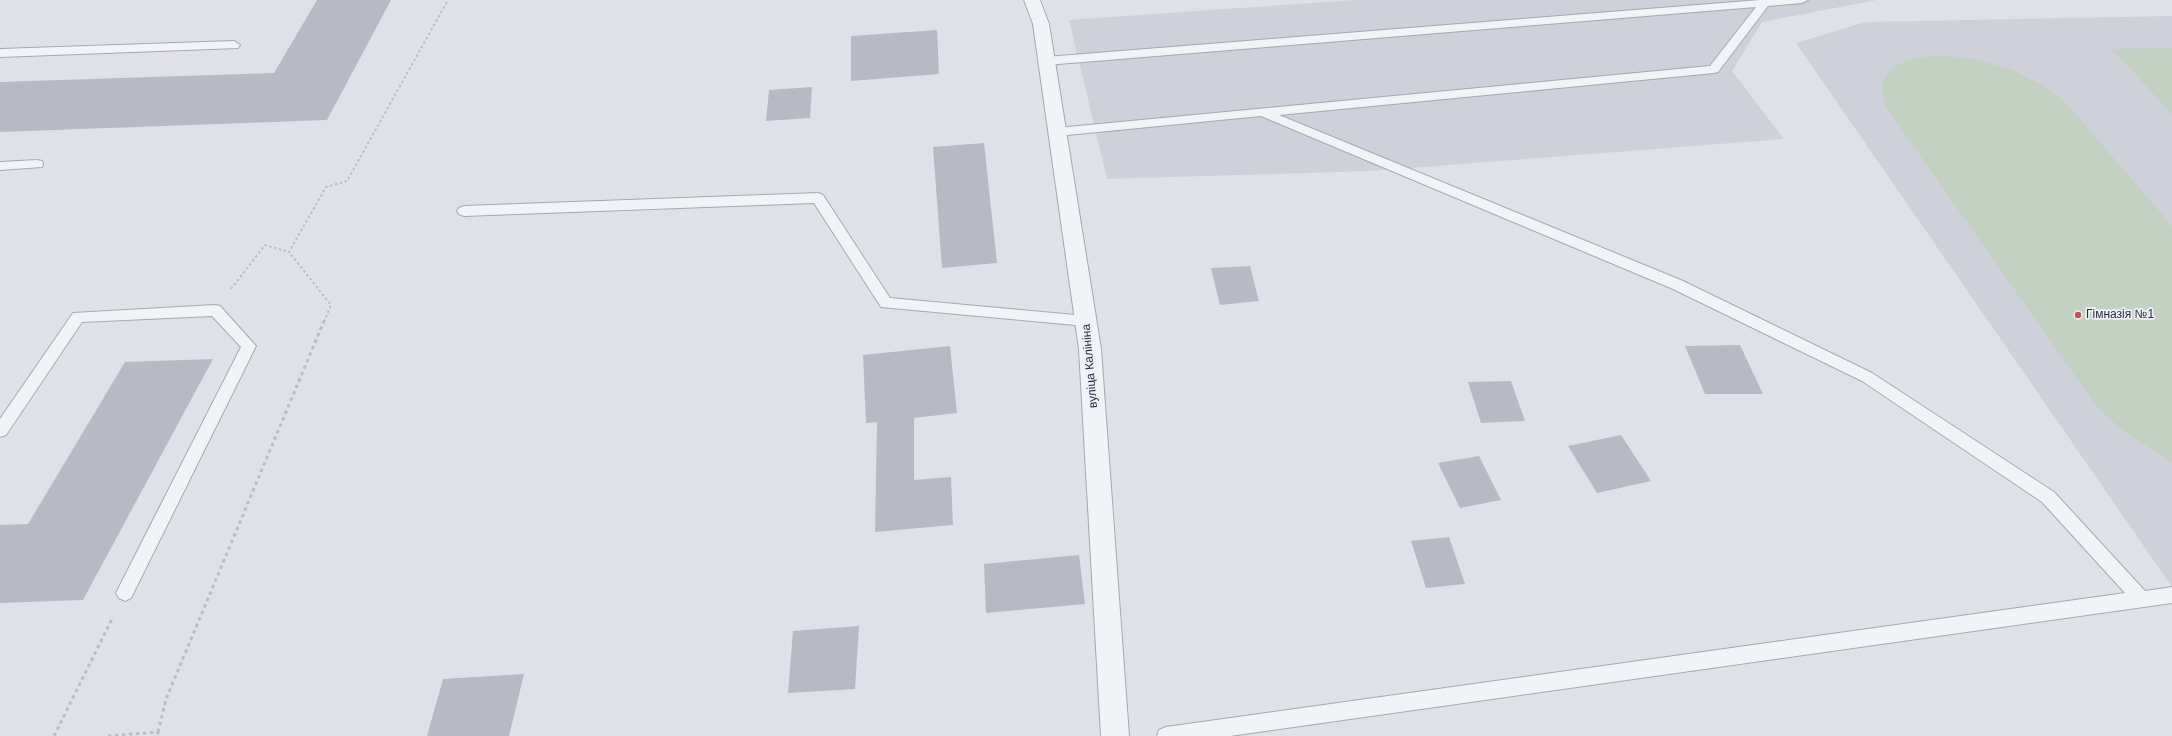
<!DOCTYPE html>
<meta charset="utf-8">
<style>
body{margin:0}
canvas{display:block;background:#e0e1e8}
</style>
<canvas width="2172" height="736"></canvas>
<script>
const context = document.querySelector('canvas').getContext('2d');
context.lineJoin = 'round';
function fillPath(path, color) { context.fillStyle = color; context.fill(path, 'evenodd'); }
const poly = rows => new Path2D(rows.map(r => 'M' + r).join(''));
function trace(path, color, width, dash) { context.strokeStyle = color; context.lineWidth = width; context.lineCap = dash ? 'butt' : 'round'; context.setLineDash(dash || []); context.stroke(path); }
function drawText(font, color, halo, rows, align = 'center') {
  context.font = font + ' Helvetica,sans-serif'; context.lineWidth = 3.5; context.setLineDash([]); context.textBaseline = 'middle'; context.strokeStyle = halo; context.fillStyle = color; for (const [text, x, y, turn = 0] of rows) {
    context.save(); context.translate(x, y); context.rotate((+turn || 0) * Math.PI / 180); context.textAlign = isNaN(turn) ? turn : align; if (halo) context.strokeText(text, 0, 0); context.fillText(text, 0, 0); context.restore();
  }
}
const built = poly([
 [1354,0,1877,0,1762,22,1732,71,1784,139,1371,171,1107,179,1069,20],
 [2172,16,2172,587,1796,43,1865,22]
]);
const green = poly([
 [2172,48,2172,114,2112,49],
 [1936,55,1975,59,2012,70,2044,86,2066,103,2172,226,2172,462,2122,430,2095,404,1886,107,1882,93,1883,82,1889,71,1907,60]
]);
const building = poly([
 [317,0,391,0,327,120,0,132,0,82,274,73],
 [937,30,939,74,851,81,851,36],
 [812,87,810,118,766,121,769,90],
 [984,143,997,263,942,268,933,147],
 [1250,266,1259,301,1220,305,1211,268],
 [1740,345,1763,394,1705,394,1685,346],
 [950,346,957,413,914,418,914,480,951,477,953,525,875,532,877,422,866,423,863,355],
 [213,359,83,600,0,603,0,525,28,524,125,362],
 [1511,381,1525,421,1481,423,1468,382],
 [1621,435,1651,481,1597,493,1568,446],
 [1479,456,1501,500,1460,508,1438,463],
 [1449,537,1465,584,1426,588,1411,541],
 [1079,555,1085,604,986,613,984,564],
 [859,626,855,689,788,693,793,631],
 [524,674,509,736,427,736,443,679]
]);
const pathFar1 = poly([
 [231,289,265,245,289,252],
 [324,322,331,305,289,252,326,187,347,181,448,0]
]);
const path = poly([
 [158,732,166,699,324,321],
 [54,736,112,619],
 [108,736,158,732,158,736]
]);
const lane = poly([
 [1760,0,1808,0,1802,3,1768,6,1718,72,1714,73,1279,115,1683,281,1872,373,2054,492,2145,591,2172,587,2172,603,1230,736,1157,736,1159,730,1166,727,2125,593,2042,502,1862,381,1673,289,1261,116,1057,136,1051,132,1057,128,1710,66,1756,7,1046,65,1040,61,1046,57,1760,0],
 [234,41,240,45,238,48,0,57,0,49,234,41],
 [37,160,42,161,43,164,42,167,0,170,0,162,37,160],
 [818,193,823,195,890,298,1086,316,1091,317,1093,321,1091,325,1086,326,881,307,814,203,464,216,459,214,457,211,459,208,464,206,818,193],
 [215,305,220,306,256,346,131,598,125,601,119,598,116,593,241,347,212,316,82,322,6,435,0,437,0,419,73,313,215,305]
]);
const street = poly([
 [1024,0,1040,0,1049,24,1101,349,1129,736,1101,736,1079,349,1033,24,1024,0]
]);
const markers = [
 [2078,315,4,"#c6524c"]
];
const poiNames = [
 ["Гімназія №1",2086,315]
];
const streetNames = [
 ["вуліца Калініна",1090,366,-95]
];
fillPath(built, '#ced0da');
fillPath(green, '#c2d1c1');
fillPath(building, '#b7bac4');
trace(lane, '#a5a7b2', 2);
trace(street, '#a5a7b2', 2);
trace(pathFar1, '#babcc3', 2, [2.5, 2.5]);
trace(path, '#babcc3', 3, [3.5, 3.5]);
fillPath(lane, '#f2f3f7');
fillPath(street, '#f2f3f7');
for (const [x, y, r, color] of markers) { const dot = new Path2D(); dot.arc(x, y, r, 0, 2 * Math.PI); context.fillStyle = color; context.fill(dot); trace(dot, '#eff1f6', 1.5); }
drawText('12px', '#292d3e', '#eff1f6', poiNames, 'left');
drawText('12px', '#292d3e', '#eff1f6', streetNames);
</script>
